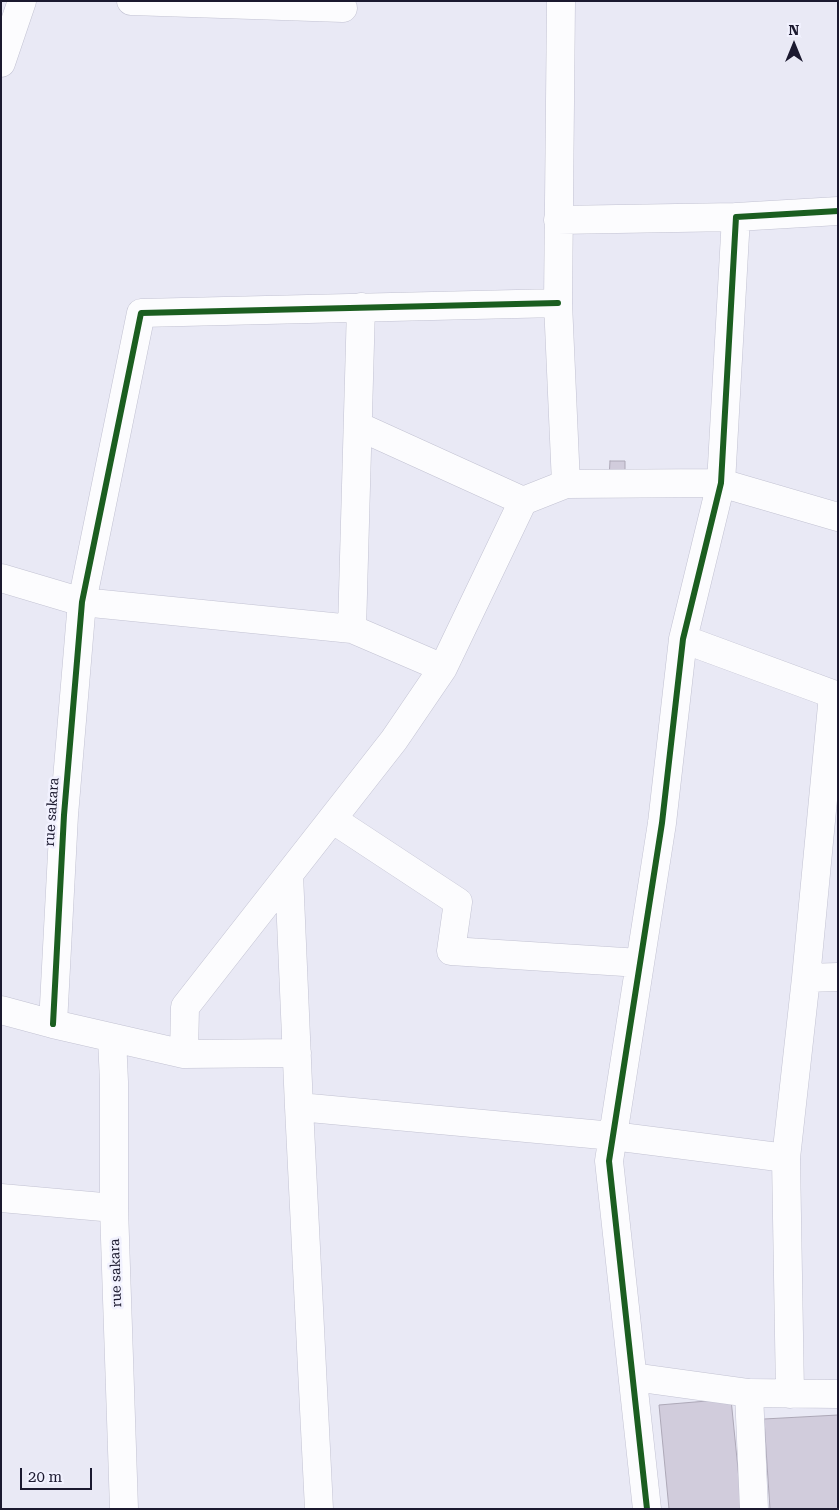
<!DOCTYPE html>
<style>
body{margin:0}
#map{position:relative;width:839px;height:1510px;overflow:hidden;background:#e9e9f5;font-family:"Roboto Serif",serif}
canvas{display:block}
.frame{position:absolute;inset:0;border:2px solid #1b192f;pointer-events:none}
.north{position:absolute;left:769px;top:20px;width:50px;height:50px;-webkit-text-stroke:4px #f1f1fe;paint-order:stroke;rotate:0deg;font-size:14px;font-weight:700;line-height:20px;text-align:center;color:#1b192f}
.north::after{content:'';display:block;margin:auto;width:18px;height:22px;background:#1b192f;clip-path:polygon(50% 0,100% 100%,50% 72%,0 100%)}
.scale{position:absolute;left:20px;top:1468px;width:72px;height:22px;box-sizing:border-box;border:2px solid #1b192f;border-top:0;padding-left:6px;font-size:15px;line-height:18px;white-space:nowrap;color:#1b192f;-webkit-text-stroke:4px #f1f1fe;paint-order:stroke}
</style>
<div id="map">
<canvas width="839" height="1510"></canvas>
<div class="frame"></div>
<div class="north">N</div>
<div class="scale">20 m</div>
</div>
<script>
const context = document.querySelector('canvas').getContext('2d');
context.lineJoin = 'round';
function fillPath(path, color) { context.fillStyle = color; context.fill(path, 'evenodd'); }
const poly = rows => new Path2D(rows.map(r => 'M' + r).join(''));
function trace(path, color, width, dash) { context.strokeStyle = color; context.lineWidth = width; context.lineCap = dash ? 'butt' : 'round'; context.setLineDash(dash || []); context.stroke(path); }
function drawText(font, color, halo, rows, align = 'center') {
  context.font = font + ' "Roboto Serif",serif'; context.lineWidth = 5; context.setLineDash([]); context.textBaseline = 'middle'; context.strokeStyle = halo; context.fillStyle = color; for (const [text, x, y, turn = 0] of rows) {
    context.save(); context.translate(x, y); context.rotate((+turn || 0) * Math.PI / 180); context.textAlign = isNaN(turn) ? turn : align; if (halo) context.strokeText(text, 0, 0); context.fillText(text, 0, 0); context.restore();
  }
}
const building = poly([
 [610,461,625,461,625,479,609,479,610,461],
 [731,1399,742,1509,669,1509,659,1405,731,1399],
 [838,1415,838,1509,770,1509,764,1419,838,1415]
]);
const street = poly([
 [131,1,343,8],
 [561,1,558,303,566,484,721,483,838,517],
 [558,220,736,217],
 [358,426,523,501],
 [1,578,82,602,352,629,443,668],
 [352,629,361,307],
 [683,639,838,696],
 [332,819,458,902,451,951,640,963],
 [289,874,299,1107,319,1509],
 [806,978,838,977],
 [1,1010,53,1024,184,1054,297,1053],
 [53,1024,64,815,82,602,141,313,558,303],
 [112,1038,114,1082,114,1208,124,1509],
 [184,1054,185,1007,394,740,443,668,523,501,566,484],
 [299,1107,613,1136,786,1158],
 [1,1198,114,1208],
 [633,1377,749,1393,838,1394],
 [749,1393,754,1509],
 [790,1394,786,1158,806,978,833,695],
 [647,1509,609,1161,662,823,683,639,721,483,736,217,838,211]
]);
const secondary = poly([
 [1,63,22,1]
]);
const cycleway = poly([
 [53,1024,64,815,82,602,141,313,558,303],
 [647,1509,609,1161,662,823,683,639,721,483,736,217,838,211]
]);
const streetNames = [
 ["rue sakara",52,812,-86],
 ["rue sakara",116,1273,-92]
];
fillPath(building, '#d1ccdc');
trace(building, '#ada8b7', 1);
trace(street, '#c2c2d2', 29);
trace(secondary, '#c2c2d2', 29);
trace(street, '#fcfcfe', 28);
trace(secondary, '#fcfcfe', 28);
trace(cycleway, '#1b5e20', 6);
drawText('14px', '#1b192f', '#f1f1fe', streetNames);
</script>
